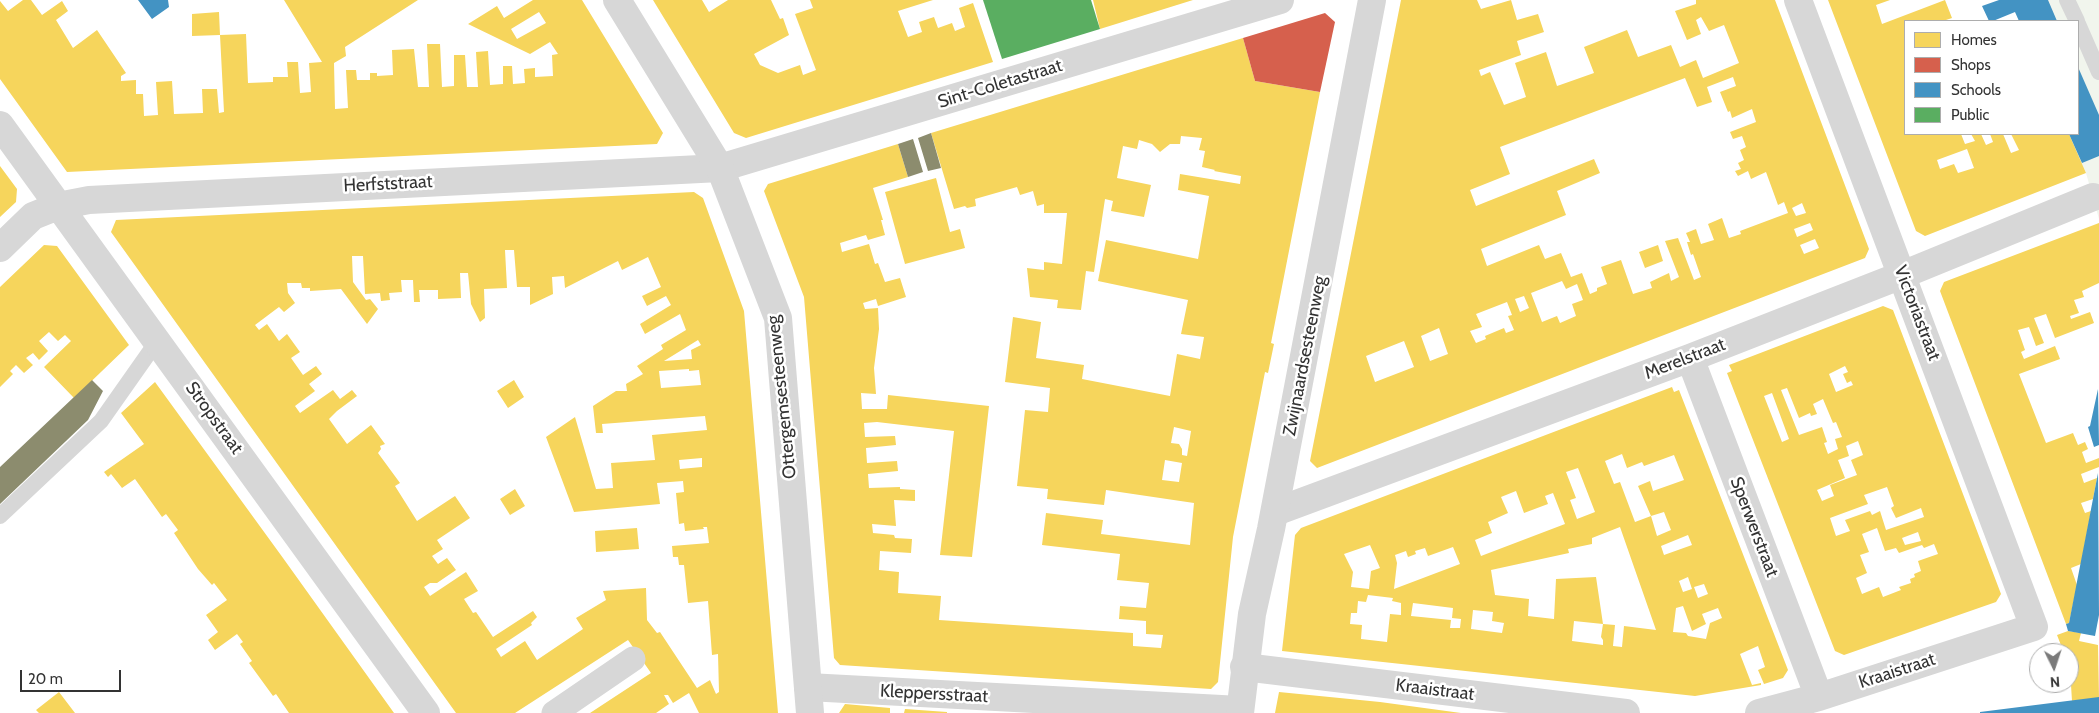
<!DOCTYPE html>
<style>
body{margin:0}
#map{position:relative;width:2099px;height:713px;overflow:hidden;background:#fff;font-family:Cabin,sans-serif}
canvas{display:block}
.legend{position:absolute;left:1904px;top:20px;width:175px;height:115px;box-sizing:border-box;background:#fff;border:1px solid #adadad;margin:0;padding:6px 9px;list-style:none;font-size:15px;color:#333}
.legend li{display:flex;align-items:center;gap:10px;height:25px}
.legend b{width:25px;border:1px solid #adadad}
.north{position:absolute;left:2029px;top:643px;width:50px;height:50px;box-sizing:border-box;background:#fff;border:1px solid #adadad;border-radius:50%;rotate:176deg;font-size:14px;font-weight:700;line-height:20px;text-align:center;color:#333}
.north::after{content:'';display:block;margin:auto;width:18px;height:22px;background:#7a7a7a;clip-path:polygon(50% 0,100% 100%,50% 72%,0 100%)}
.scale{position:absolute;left:20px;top:670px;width:101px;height:22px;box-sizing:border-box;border:2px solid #333;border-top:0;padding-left:6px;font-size:15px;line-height:18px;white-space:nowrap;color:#333;-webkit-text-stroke:4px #fff;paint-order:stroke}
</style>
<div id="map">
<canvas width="2099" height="713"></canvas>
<ul class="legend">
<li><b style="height:14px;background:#f6d55c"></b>Homes</li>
<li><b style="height:14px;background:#d6604d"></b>Shops</li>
<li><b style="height:14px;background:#4393c3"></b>Schools</li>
<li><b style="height:14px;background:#5aae61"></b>Public</li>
</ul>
<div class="north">N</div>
<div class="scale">20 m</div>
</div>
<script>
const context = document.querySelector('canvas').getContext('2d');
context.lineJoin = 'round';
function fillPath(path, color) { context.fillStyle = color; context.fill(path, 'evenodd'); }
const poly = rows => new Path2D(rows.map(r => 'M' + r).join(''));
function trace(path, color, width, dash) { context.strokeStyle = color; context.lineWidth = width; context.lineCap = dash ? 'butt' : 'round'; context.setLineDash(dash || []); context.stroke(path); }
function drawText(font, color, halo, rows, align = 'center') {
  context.font = font + ' Cabin,sans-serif'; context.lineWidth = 5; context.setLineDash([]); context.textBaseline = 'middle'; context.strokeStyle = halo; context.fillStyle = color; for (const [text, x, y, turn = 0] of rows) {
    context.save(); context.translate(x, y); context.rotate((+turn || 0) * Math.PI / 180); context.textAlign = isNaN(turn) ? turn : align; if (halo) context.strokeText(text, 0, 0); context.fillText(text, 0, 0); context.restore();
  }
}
const green = poly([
 [2010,0,2099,0,2099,219,2086,173,2069,134,2078,134,2078,21,2019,21]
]);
const homes = poly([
 [23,0,31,0,42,15,62,1,68,11,56,20,73,48,97,30,126,73,121,76,121,81,136,80,136,94,143,94,144,116,158,115,156,82,172,81,174,114,203,113,202,89,217,89,219,113,224,112,220,35,246,34,248,83,273,82,273,77,288,77,287,62,298,62,300,93,311,92,309,63,322,62,284,0,418,0,345,47,346,56,334,63,335,109,348,108,346,70,356,70,357,80,370,80,370,73,377,73,377,76,393,75,392,50,414,49,418,87,429,87,427,44,440,44,442,87,454,86,454,55,465,55,467,87,478,87,476,52,488,51,490,85,503,84,503,66,512,66,513,84,525,83,524,69,535,68,535,77,553,76,552,55,558,54,550,42,530,54,468,24,497,6,504,18,533,0,582,0,663,133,657,144,67,172,0,79,0,1,8,11],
 [539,12,546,23,517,39,511,29],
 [653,0,702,0,709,12,728,0,771,0,780,19,783,18,789,35,754,54,760,65,778,73,800,65,803,75,816,70,795,14,813,8,810,0,933,0,898,11,908,37,922,32,919,22,934,17,938,28,952,23,955,31,965,27,959,8,973,3,993,62,746,138,734,133],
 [1093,0,1193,0,1100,29],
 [1401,0,1477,0,1481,9,1511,0,1517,20,1538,14,1544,32,1517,41,1521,55,1479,70,1481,76,1490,72,1504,105,1526,97,1515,63,1546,52,1557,86,1560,85,1594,73,1584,47,1627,30,1638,57,1671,45,1680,67,1696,60,1703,78,1739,63,1724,25,1709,31,1701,17,1696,20,1701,34,1687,40,1675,11,1696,4,1696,0,1775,0,1869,249,1865,258,1317,468,1310,461],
 [1733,77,1736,86,1720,92,1728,112,1730,111,1732,118,1752,109,1756,122,1730,132,1733,139,1742,136,1746,147,1740,150,1744,160,1738,163,1741,169,1735,171,1738,176,1748,171,1751,179,1766,172,1778,205,1784,202,1788,213,1740,231,1741,234,1729,238,1722,218,1708,224,1714,240,1701,244,1696,229,1686,233,1690,242,1687,242,1691,255,1693,254,1701,277,1694,280,1678,238,1665,241,1679,277,1671,281,1669,273,1650,282,1652,288,1633,294,1621,260,1601,267,1607,284,1597,288,1597,291,1590,294,1582,273,1571,277,1561,253,1545,259,1539,245,1487,266,1481,249,1566,215,1557,191,1600,173,1594,159,1476,206,1470,190,1510,174,1500,147,1685,78,1697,107,1712,102,1707,87],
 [1802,203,1806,213,1796,216,1792,208],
 [1810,223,1813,230,1797,237,1794,229],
 [1815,239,1819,248,1804,254,1800,245],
 [1562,281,1566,289,1577,284,1583,300,1572,304,1576,316,1560,323,1557,316,1542,322,1531,293],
 [1524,296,1529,308,1520,312,1515,299],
 [1507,302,1512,315,1508,316,1514,330,1506,333,1504,328,1485,336,1486,339,1476,343,1470,331,1482,327,1476,314],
 [1439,328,1448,354,1430,361,1421,336],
 [1404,341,1414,367,1375,382,1366,356],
 [1828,0,1890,0,1876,5,1882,24,1945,0,1952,18,1943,21,1905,21,1905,134,1961,134,1965,144,1975,141,1971,134,1981,134,1986,145,1993,142,1990,134,2003,134,2011,153,2019,150,2011,134,2069,134,2086,173,1925,236,1916,231],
 [1967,149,1974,168,1958,173,1954,164,1940,169,1937,160],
 [219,12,220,35,192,36,192,14],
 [1243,38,1255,81,1320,92,1271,343,1274,344,1268,373,1265,372,1233,537,1218,682,1211,689,840,665,834,658,804,297,764,191,768,184,898,144,908,177,873,188,883,220,881,220,885,235,868,240,866,235,840,243,842,252,869,244,875,264,878,263,885,282,900,278,906,297,878,306,876,299,863,303,865,309,878,308,879,329,874,368,876,394,861,393,862,409,887,409,888,395,989,406,972,557,940,555,954,431,877,422,864,423,865,437,895,436,896,445,866,448,867,463,897,461,898,471,868,474,869,488,900,487,900,489,915,490,915,501,894,500,896,526,872,524,873,533,894,535,895,538,912,539,911,553,880,551,879,570,899,572,898,593,941,596,939,620,1133,633,1133,646,1161,648,1163,635,1146,634,1146,621,1119,619,1120,606,1146,608,1149,583,1117,580,1120,554,1042,545,1046,513,1103,520,1101,534,1190,545,1194,503,1106,490,1104,505,1047,499,1048,489,1017,486,1025,410,1048,412,1050,388,1005,382,1013,317,1041,322,1036,358,1084,365,1082,379,1170,396,1177,354,1200,359,1204,337,1181,334,1188,300,1098,281,1106,240,1198,259,1209,196,1178,190,1180,174,1240,184,1241,176,1214,171,1215,170,1202,167,1205,151,1199,150,1202,138,1181,136,1180,144,1170,144,1160,152,1152,144,1139,140,1137,149,1123,146,1117,178,1151,185,1144,217,1111,211,1113,201,1105,199,1094,272,1086,271,1081,310,1057,308,1058,300,1030,297,1027,268,1044,270,1044,262,1062,264,1067,213,1044,213,1044,204,1037,206,1033,191,1020,195,1017,187,975,199,976,206,967,208,965,206,954,209,931,133],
 [1174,427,1191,431,1187,456,1182,455,1182,449,1179,444,1171,443],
 [1165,460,1182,463,1179,482,1162,480],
 [0,166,17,189,16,202,0,217],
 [936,178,950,232,960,229,965,248,905,264,885,192],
 [694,192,703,198,744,311,778,713,699,713,689,693,673,703,668,695,664,695,669,704,656,713,590,713,651,673,628,640,515,713,456,713,111,232,116,220],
 [505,250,514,250,517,287,530,287,530,305,553,294,552,277,564,276,565,288,618,261,622,270,648,257,661,287,642,296,647,306,666,296,671,305,640,324,645,334,680,314,686,330,661,345,663,349,637,366,643,374,626,384,627,391,616,391,593,406,596,433,603,433,602,424,705,416,707,430,652,435,655,460,611,463,613,488,596,489,575,417,546,437,574,512,660,504,657,483,683,481,684,492,676,493,679,524,684,523,685,531,704,529,703,527,707,527,709,543,672,546,673,557,678,557,679,565,684,565,688,603,708,601,712,655,718,654,719,692,716,694,710,680,697,688,660,632,657,633,647,620,646,588,603,591,606,600,576,618,583,629,537,660,525,641,501,657,496,649,532,625,531,623,537,617,533,611,493,637,476,612,473,613,464,599,478,591,466,572,430,596,424,587,430,583,437,583,456,570,447,558,438,564,432,556,443,549,437,540,470,518,455,496,417,521,395,486,400,483,378,453,381,449,380,446,385,444,371,425,347,444,329,419,337,411,357,396,352,390,340,399,333,390,300,413,295,406,315,391,309,384,322,374,316,366,303,375,291,358,300,352,287,334,279,341,267,324,259,330,255,325,279,307,284,312,295,303,288,293,287,283,301,283,302,288,310,288,310,291,341,289,367,324,378,309,370,299,366,300,353,282,352,256,363,256,365,294,380,293,381,301,390,300,389,293,402,292,401,280,413,280,414,302,420,302,419,290,438,290,438,299,461,298,460,273,468,273,471,304,480,322,485,318,484,289,507,288],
 [698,340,701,345,691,350,692,359,664,361],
 [689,369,689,371,699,370,701,385,661,388,659,371],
 [702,458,702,467,680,469,679,460],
 [2099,223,2099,283,2082,291,2084,297,2074,300,2079,313,2070,316,2071,319,2090,312,2094,323,2055,338,2046,314,2034,318,2044,343,2036,346,2029,327,2018,330,2025,350,2021,352,2024,359,2055,346,2060,359,2019,374,2046,443,2073,433,2078,445,2085,442,2088,449,2082,452,2086,463,2099,458,2099,467,2081,474,2084,483,2097,478,2093,499,2081,503,2085,513,2091,511,2081,564,2071,568,2077,585,2069,623,2066,624,1940,291,1944,282],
 [44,245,57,246,129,345,74,398,44,367,71,341,65,335,58,341,49,332,39,341,48,351,39,360,33,353,26,358,33,365,24,373,16,365,10,371,13,374,0,387,0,287],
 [1658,245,1663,261,1645,268,1639,252],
 [1883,306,1893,310,2001,594,1996,602,1844,655,1835,651,1727,373,1732,371,1729,365],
 [1845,366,1848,372,1843,374,1847,383,1851,381,1853,385,1836,392,1829,374],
 [1787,388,1799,418,1810,413,1811,416,1817,414,1813,404,1823,399,1833,423,1836,422,1842,437,1835,439,1838,449,1828,454,1824,443,1827,442,1822,427,1799,435,1781,390],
 [1772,393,1789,439,1782,442,1764,396],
 [1858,441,1863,455,1851,460,1857,475,1830,485,1834,496,1822,501,1817,490,1845,478,1838,460,1849,456,1846,446],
 [1887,487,1894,506,1891,508,1896,518,1921,508,1924,517,1886,530,1880,511,1872,515,1870,511,1845,520,1850,531,1836,536,1830,518,1868,504,1864,495],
 [1877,528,1885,551,1896,548,1899,553,1922,545,1924,548,1934,544,1938,554,1918,561,1921,571,1914,574,1915,577,1910,579,1911,583,1899,587,1901,590,1883,597,1879,587,1862,594,1856,578,1867,573,1860,555,1869,552,1862,534],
 [1918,532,1921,541,1905,545,1902,538],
 [514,380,524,397,508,408,497,391],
 [155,382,283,558,394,713,289,713,276,694,273,696,249,663,252,661,240,644,243,642,237,634,215,650,208,640,218,632,206,615,227,600,214,583,212,585,198,569,174,533,178,530,166,514,162,517,135,479,122,488,111,474,108,477,104,472,144,444,121,413],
 [1672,387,1674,392,1679,390,1769,621,1788,670,1783,678,1764,684,1758,670,1765,667,1758,646,1740,654,1752,685,1761,683,1761,685,1695,696,1282,651,1295,535,1301,528],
 [1622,454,1627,468,1642,462,1644,466,1674,455,1684,480,1653,491,1650,481,1638,486,1651,516,1635,522,1620,482,1614,484,1605,461],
 [1578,468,1595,512,1577,519,1570,500,1576,498,1566,472],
 [1516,491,1524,513,1548,504,1545,496,1553,493,1565,524,1481,556,1475,540,1492,533,1488,522,1508,513,1501,497],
 [1664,512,1671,530,1657,536,1651,516],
 [1620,527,1656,630,1624,626,1622,647,1613,646,1615,625,1603,624,1601,637,1603,640,1603,645,1572,641,1574,621,1603,624,1596,577,1556,579,1554,619,1528,616,1529,599,1495,595,1491,570,1569,553,1568,549,1592,544,1592,538],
 [1688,535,1692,545,1664,555,1661,546],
 [1370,545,1380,568,1371,571,1369,589,1351,587,1353,572,1344,554],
 [1453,547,1460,564,1394,589,1397,563,1395,555,1406,551,1408,557,1416,554,1415,551,1425,548,1428,556],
 [1688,577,1692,589,1683,592,1679,581],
 [1704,584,1708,594,1698,598,1694,587],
 [1368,595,1393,598,1392,601,1401,603,1401,615,1390,614,1387,642,1361,639,1362,625,1350,624,1351,613,1357,613,1358,601,1366,602],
 [1413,603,1453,608,1452,618,1461,619,1460,628,1450,628,1451,620,1411,616],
 [1683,606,1692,631,1706,624,1702,614,1718,608,1722,618,1710,623,1706,639,1688,636,1686,633,1673,632,1676,608],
 [1473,610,1493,612,1492,621,1504,623,1502,633,1471,629],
 [515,489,525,506,510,515,500,499],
 [637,528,639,549,596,552,595,531],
 [2068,631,2081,633,2079,641,2098,645,2099,698,2072,701,2069,653,2064,653,2057,635],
 [59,692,75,713,39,713,36,710],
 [1279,692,1380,702,1461,713,1275,713],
 [845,704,890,708,890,713,839,713],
 [905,709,947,712,947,713,904,713]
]);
const shops = poly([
 [1325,13,1335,22,1320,92,1255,81,1243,38]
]);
const schools = poly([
 [138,0,168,0,169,7,152,19],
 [1999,0,2048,0,2057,21,2019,21,2015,12,1993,21,1989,21,1982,6],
 [2078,67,2099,115,2099,156,2082,163,2069,134,2078,134],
 [2098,389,2099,445,2094,447,2088,427,2090,426],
 [2098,473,2099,615,2095,636,2068,631,2066,624,2069,623],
 [2099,697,2099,713,1980,713,1980,712]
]);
const public = poly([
 [983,0,1091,0,1100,29,1002,59]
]);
const industry = poly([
 [931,133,941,168,928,171,918,138],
 [913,139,923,172,908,177,898,144],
 [92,380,103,391,88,420,0,504,0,467]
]);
const service = poly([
 [2067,0,2077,21],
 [2078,24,2099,72],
 [0,516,101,421,158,340]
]);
const pedestrian = poly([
 [554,713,633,659]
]);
const minor = poly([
 [0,125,426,713],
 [0,248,33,216,58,206,89,200,720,168,1280,0],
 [1690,358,1819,697],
 [1275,512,1690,358,1902,275,2093,197],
 [1244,667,1626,713],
 [808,687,1240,710],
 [1759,713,1819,697,2034,627,1798,0]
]);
const tertiary = poly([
 [617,0,720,168,778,318,810,713],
 [1240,713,1252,614,1271,529,1372,0]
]);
const streetNames = [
 ["Sint-Coletastraat",1000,84,-17],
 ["Herfststraat",388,184,-3],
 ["Victoriastraat",1917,313,69],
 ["Zwijnaardsesteenweg",1305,356,-79],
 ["Merelstraat",1685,359,-21],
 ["Ottergemsesteenweg",782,397,-96],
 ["Stropstraat",214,418,54],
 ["Sperwerstraat",1754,527,69],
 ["Kraaistraat",1897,671,-18],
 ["Kraaistraat",1435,690,7],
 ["Kleppersstraat",934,694,3]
];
fillPath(green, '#f1f5ed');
fillPath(homes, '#f6d55c');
fillPath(shops, '#d6604d');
fillPath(schools, '#4393c3');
fillPath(public, '#5aae61');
fillPath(industry, '#8c8c6e');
trace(service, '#d7d7d7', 16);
trace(pedestrian, '#d7d7d7', 25);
trace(minor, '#d7d7d7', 28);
trace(tertiary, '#d7d7d7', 28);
drawText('18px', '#333', '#fff', streetNames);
</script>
